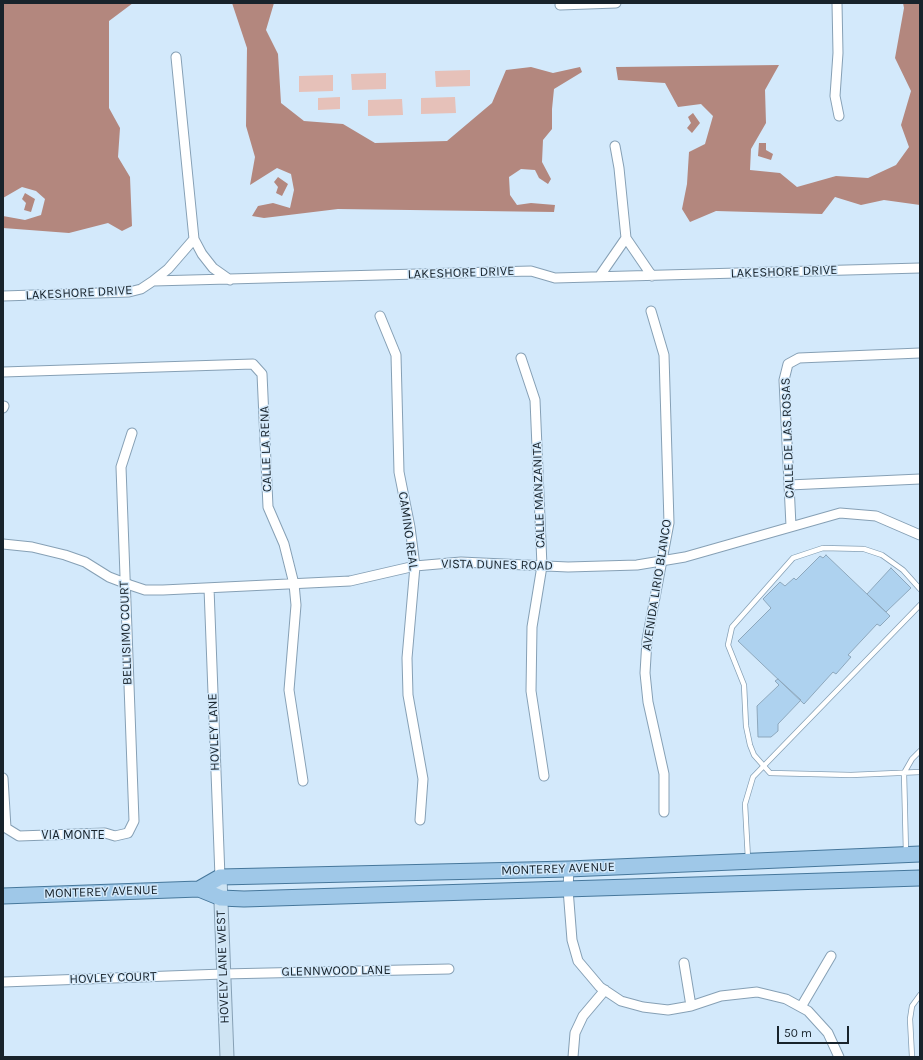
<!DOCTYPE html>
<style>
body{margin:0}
#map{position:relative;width:923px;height:1060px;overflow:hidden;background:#d3e9fb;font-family:Karla,sans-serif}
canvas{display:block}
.frame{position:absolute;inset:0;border:4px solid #18232b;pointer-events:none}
.scale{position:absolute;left:777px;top:1026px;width:72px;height:18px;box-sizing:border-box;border:2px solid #18232b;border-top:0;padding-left:5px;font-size:12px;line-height:14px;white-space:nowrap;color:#18232b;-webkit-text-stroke:3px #d3e9fb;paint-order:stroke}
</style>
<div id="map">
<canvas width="923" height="1060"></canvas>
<div class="frame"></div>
<div class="scale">50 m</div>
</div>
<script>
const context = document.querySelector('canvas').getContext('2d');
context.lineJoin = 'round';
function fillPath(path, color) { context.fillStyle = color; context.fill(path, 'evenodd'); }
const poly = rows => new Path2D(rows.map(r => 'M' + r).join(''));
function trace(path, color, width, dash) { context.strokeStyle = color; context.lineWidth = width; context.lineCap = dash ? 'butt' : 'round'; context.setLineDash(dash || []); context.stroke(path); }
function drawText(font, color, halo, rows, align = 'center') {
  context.font = font + ' Karla,sans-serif'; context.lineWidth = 3; context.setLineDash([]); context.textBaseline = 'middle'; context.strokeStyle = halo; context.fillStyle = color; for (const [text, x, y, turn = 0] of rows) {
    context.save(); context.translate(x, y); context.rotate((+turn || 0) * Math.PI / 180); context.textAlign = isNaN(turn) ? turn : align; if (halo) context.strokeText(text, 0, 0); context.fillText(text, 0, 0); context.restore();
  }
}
const green = poly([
 [470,70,470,86,436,87,435,71],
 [386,73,386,89,352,90,351,74],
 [333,75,333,91,299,92,299,76],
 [340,97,340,109,318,110,318,98],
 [455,97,456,113,421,114,421,98],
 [402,99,403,115,368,116,368,100]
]);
const water = poly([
 [3,3,133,3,109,21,109,108,120,128,118,157,130,177,132,226,122,231,108,223,69,233,3,228,3,216,25,220,41,215,45,199,36,191,22,187,3,198],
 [232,3,274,3,266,30,278,54,281,103,304,121,343,124,375,143,447,141,492,103,506,70,531,67,553,73,580,67,582,72,554,89,552,109,552,129,543,140,542,162,551,179,548,184,539,178,535,170,521,169,509,177,510,195,517,205,531,203,555,205,554,212,338,209,264,218,252,216,258,206,273,203,290,208,294,190,291,174,277,168,250,185,255,157,246,126,247,48],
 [903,3,920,3,920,205,884,200,861,205,835,197,822,214,716,211,690,222,682,209,687,184,689,152,705,144,713,116,701,104,678,107,665,83,618,80,616,67,779,65,765,90,766,123,751,149,750,170,780,173,797,187,836,176,868,178,896,165,909,147,901,125,911,91,895,58,904,8],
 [693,113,700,123,692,133,687,128,691,123,688,117],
 [759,143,766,143,766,150,773,154,771,160,758,156],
 [278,177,288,184,282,196,276,193,278,187,274,182],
 [25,193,35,199,31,212,24,210,26,203,22,199]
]);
const building = poly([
 [826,555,890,616,880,626,877,624,848,655,851,657,836,674,833,672,804,704,738,641,771,608,763,599,780,582,785,586,794,578,796,580,820,556,823,558,826,555],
 [891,568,911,588,886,612,867,594,891,568],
 [778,679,801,700,778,724,778,731,771,737,758,737,757,706,779,685,775,681,778,679]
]);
const lane = poly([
 [920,589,903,570,882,555,864,549,823,548,793,558,732,627,728,645,744,685,746,726,750,745,754,755,770,773,851,775,920,772],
 [906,853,904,773,912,759,920,751],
 [748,859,745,804,753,777,920,605],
 [912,1057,910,1019,912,1006,920,995]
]);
const street = poly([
 [837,3,838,53,835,96,839,116],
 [560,5,616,3],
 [176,57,194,239,202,254,213,268,230,280],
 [615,146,619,168,626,238,652,276],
 [599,277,626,238],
 [153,281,168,269,194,239],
 [3,296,129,292,141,289,153,281,531,271,555,278,920,268],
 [651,311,664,355,669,523,647,640,645,673,648,702,664,774,664,812],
 [380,316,396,355,399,472,410,527,415,566,407,658,408,695,423,779,420,820],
 [521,358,535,400,542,566,532,627,531,691,544,776],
 [3,372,253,364,262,374,268,507,284,544,294,584,296,605,289,690,303,781],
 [3,408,4,406],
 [789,485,920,479],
 [791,526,784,380,788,364,799,358,920,353],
 [3,544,32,547,65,555,85,562,109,577,130,585,145,590,163,590,350,581,415,566,461,562,568,567,637,565,685,557,840,513,876,516,920,535],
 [209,588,220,877],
 [3,778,6,828,19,836,105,833,115,836,128,833,134,821,121,467,132,433],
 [569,869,568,889,572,940,578,961,600,987,621,1001,643,1007,668,1010,691,1006,721,996,757,992,786,999,808,1011,828,1033,839,1057],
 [684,963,691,1006],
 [3,982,223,974,449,969],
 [801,1007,831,956],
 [573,1057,575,1033,583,1016,605,990]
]);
const secondary = poly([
 [220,877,227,1057]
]);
const primary = poly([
 [199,889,220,877,569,869,920,854],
 [3,896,199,889,221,898,244,899,920,878]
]);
const streetNames = [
 ["LAKESHORE DRIVE",784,272,-2],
 ["LAKESHORE DRIVE",461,273,-2],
 ["LAKESHORE DRIVE",79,293,-3],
 ["CALLE DE LAS ROSAS",788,438,-92],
 ["CALLE LA RENA",266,449,-92],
 ["CALLE MANZANITA",539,495,-92],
 ["CAMINO REAL",408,531,82],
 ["VISTA DUNES ROAD",497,565,1],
 ["AVENIDA LIRIO BLANCO",657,585,-81],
 ["BELLISIMO COURT",126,633,-92],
 ["HOVLEY LANE",214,732,-92],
 ["VIA MONTE",73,835],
 ["MONTEREY AVENUE",558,869,-2],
 ["MONTEREY AVENUE",101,892,-2],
 ["HOVELY LANE WEST",223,967,-92],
 ["GLENNWOOD LANE",336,971,-1],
 ["HOVLEY COURT",113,978,-2]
];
fillPath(green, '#e6c1b9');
fillPath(water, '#b3877e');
fillPath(building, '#aed2ef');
trace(building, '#8da7bc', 1);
trace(lane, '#86a0b5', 6);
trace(street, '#86a0b5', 11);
trace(secondary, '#86a0b5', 15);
trace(primary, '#46779b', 17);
trace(lane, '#fff', 4.5);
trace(street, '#fff', 9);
trace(secondary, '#cfe4f3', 13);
trace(primary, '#9fc8e8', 15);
drawText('13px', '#18232b', '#d3e9fb', streetNames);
</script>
